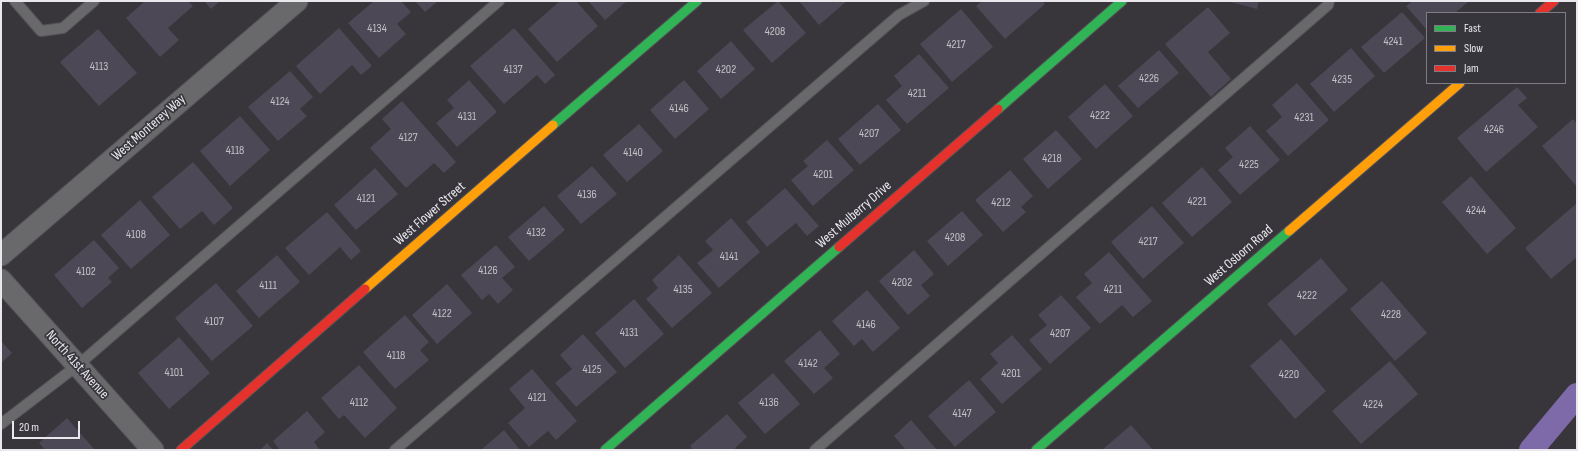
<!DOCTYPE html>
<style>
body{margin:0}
#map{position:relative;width:1578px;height:451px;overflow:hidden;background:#38363b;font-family:"Sofia Sans Condensed",sans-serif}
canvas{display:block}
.frame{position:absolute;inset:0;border:2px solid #eae8ed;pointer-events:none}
.legend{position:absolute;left:1426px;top:12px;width:140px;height:72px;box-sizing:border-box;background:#37353c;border:1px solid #7f7d83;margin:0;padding:5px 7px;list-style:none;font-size:12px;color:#eae8ed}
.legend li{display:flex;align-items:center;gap:8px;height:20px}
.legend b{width:20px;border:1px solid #7f7d83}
.scale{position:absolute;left:12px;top:421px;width:68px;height:18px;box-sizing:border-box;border:2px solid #eae8ed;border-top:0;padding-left:5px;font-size:12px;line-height:14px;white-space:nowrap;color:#eae8ed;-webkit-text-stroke:3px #37353c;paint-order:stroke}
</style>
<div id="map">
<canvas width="1578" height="451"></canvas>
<div class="frame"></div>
<ul class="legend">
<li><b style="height:5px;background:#30b455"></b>Fast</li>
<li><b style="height:5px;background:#ff9f0a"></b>Slow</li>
<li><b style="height:5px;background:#e5322d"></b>Jam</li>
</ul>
<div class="scale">20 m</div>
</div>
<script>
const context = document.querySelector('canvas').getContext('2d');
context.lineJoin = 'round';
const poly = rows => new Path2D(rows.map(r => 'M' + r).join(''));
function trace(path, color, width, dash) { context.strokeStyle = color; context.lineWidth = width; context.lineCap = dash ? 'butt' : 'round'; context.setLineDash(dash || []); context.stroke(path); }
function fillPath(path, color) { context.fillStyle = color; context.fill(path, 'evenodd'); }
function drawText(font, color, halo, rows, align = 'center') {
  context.font = font + ' "Sofia Sans Condensed",sans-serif'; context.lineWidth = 3.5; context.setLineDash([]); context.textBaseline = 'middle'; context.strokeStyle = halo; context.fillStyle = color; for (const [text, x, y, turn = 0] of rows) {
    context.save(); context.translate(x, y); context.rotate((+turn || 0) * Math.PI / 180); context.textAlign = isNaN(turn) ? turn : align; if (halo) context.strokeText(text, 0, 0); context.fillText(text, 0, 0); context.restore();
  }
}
const canal = poly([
 [1531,450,1577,395]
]);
const building = poly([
 [145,1,188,1,193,6,168,28,179,40,160,57,126,18],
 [204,1,220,1,211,9],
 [374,1,401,1,411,12,397,24,406,34,379,58,348,23],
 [415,1,438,1,425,12],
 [560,1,576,1,598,26,557,62,528,29],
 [588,1,627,1,605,20],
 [778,1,806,33,772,63,743,30],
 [799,1,847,1,819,25],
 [982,1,1042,1,1045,4,1005,39,976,6],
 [1227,1,1259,1,1257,9],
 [1413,1,1469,1,1455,13,1427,13,1427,30,1406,6],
 [1208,7,1230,33,1208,52,1231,79,1211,97,1165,44],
 [961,9,993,47,952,82,920,44],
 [1402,12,1425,38,1384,73,1361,47],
 [339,28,372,66,361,75,352,65,320,94,296,66],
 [514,28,555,75,545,84,537,75,504,104,470,66],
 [98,29,137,73,99,106,60,62],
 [731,41,755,69,721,99,697,71],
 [1351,48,1375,76,1334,112,1310,84],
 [1159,50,1179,73,1138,108,1118,86],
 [919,54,949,88,907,124,886,100,902,86,894,76],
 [290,71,313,97,300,109,307,116,278,141,248,107],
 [469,80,497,112,457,147,436,123,454,108,447,100],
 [684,80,709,109,675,139,650,110],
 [1297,83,1329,120,1288,156,1266,131,1282,117,1272,105],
 [1105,84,1133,116,1096,149,1068,117],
 [1517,87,1527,98,1518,105,1538,127,1486,172,1457,138],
 [402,101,456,162,444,173,434,163,406,188,370,148,391,129,382,119],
 [878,104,901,130,860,165,838,139],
 [240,116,270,150,230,186,200,151],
 [1573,119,1577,124,1577,187,1542,146],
 [639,124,663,151,627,182,603,155],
 [1250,126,1280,160,1240,195,1218,170,1233,157,1225,148],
 [1056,130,1082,159,1048,189,1023,159],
 [827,140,854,170,813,206,791,180,808,166,803,161],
 [193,162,233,208,214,225,202,211,180,229,152,197],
 [592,166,617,194,581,224,557,196],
 [1202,167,1232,202,1192,237,1162,203],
 [375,168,398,194,356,230,334,205],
 [1010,170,1033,196,1021,207,1026,212,1003,232,975,200],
 [1471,176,1516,228,1487,254,1442,202],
 [785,188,819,226,807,236,796,223,767,247,746,222],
 [140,200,170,235,131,269,101,235],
 [1577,203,1577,257,1551,279,1525,248],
 [544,206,565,230,529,261,508,237],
 [1152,206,1184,243,1143,279,1111,242],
 [962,211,983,235,948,266,927,241],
 [327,212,361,251,351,260,340,247,309,275,285,248],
 [731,218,760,252,719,288,697,263,713,250,705,241],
 [94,240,119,268,108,278,112,282,82,308,54,275],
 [496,245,515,267,502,278,513,290,498,304,489,294,482,300,461,275],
 [914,250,934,274,921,285,930,296,908,315,879,281],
 [1109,252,1152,301,1133,317,1122,305,1100,324,1076,297,1092,283,1084,274],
 [277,255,300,282,259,318,236,291],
 [679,255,712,293,672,328,646,299,658,288,652,280],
 [1321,258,1348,290,1295,336,1267,304],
 [1382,281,1427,333,1395,361,1350,309],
 [216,283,253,326,212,361,175,318],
 [447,284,472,313,437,344,412,315],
 [867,290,900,328,873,352,862,339,854,346,832,321],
 [1061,295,1091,328,1050,364,1029,340,1047,325,1038,315],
 [634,299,664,334,625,368,595,333],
 [405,315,429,342,420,350,429,360,395,389,363,352],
 [820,330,840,354,824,368,833,378,814,394,784,361],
 [583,334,617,372,576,407,555,383,572,369,560,355],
 [1012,335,1042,369,1002,404,980,379,998,363,990,354],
 [179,337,210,373,169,409,138,373],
 [1281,339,1326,391,1295,419,1250,366],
 [1,341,12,353,1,363],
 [1390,361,1418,394,1361,444,1332,411],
 [359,365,397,408,365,438,344,415,339,419,321,398],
 [532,369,577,421,556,440,548,431,529,447,508,423,525,408,509,389],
 [773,373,800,404,765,434,738,403],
 [969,380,996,412,955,447,928,416],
 [307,411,325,432,314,442,320,450,280,450,273,441],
 [727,414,747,437,735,448,736,450,693,450,690,446],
 [67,418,95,450,45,450,39,443],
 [911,420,937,450,903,450,905,449,894,436],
 [1131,425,1153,450,1102,450],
 [504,430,520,450,481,450],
 [267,443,273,450,260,450]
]);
const lane = poly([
 [15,1,41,31,63,28,94,1],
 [1,424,78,365,499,1],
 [395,450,899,15,924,1],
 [815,450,1328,5,1329,1]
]);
const street = poly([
 [1,255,297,1],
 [1,280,153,450]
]);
const fast = poly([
 [998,109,1122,1],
 [553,125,697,1],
 [605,450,839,247],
 [1036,450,1289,231]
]);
const slow = poly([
 [1289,231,1460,83],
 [365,289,553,125]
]);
const jam = poly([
 [1540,13,1554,1],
 [839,247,998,109],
 [181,450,365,289]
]);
const numberNames = [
 ["4134",377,29],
 ["4208",775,32],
 ["4241",1393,42],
 ["4217",956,45],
 ["4113",99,67],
 ["4137",513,70],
 ["4202",726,70],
 ["4226",1149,79],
 ["4235",1342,80],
 ["4211",917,94],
 ["4124",280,102],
 ["4146",679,109],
 ["4222",1100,116],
 ["4131",467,117],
 ["4231",1304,118],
 ["4246",1494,130],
 ["4207",869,134],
 ["4127",408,138],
 ["4118",235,151],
 ["4140",633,153],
 ["4218",1052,159],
 ["4225",1249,165],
 ["4201",823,175],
 ["4136",587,195],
 ["4121",366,199],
 ["4221",1197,202],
 ["4212",1001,203],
 ["4244",1476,211],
 ["4132",536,233],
 ["4108",136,235],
 ["4208",955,238],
 ["4217",1148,242],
 ["4141",729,257],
 ["4126",488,271],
 ["4102",86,272],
 ["4202",902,283],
 ["4111",268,286],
 ["4135",683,290],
 ["4211",1113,290],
 ["4222",1307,296],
 ["4122",442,314],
 ["4228",1391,315],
 ["4107",214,322],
 ["4146",866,325],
 ["4131",629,333],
 ["4207",1060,334],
 ["4118",396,356],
 ["4142",808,364],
 ["4125",592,370],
 ["4101",174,373],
 ["4201",1011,374],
 ["4220",1289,375],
 ["4121",537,398],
 ["4112",359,403],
 ["4136",769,403],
 ["4224",1373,405],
 ["4147",962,414]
];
const streetNames = [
 ["West Monterey Way",149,128,-41],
 ["West Flower Street",430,214,-41],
 ["West Mulberry Drive",854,215,-41],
 ["West Osborn Road",1239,256,-41],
 ["North 41st Avenue",77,365,48]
];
trace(canal, '#7e6aa8', 24);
fillPath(building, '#4d4856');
trace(lane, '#545357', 12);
trace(street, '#545357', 23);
trace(fast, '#545357', 11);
trace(slow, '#545357', 11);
trace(jam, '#545357', 11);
trace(lane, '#69686a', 10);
trace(street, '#69686a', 21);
trace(fast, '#30b455', 9);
trace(slow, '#ff9f0a', 9);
trace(jam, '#e5322d', 9);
drawText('12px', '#c3c0c7', null, numberNames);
drawText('14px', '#eae8ed', '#37353c', streetNames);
</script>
